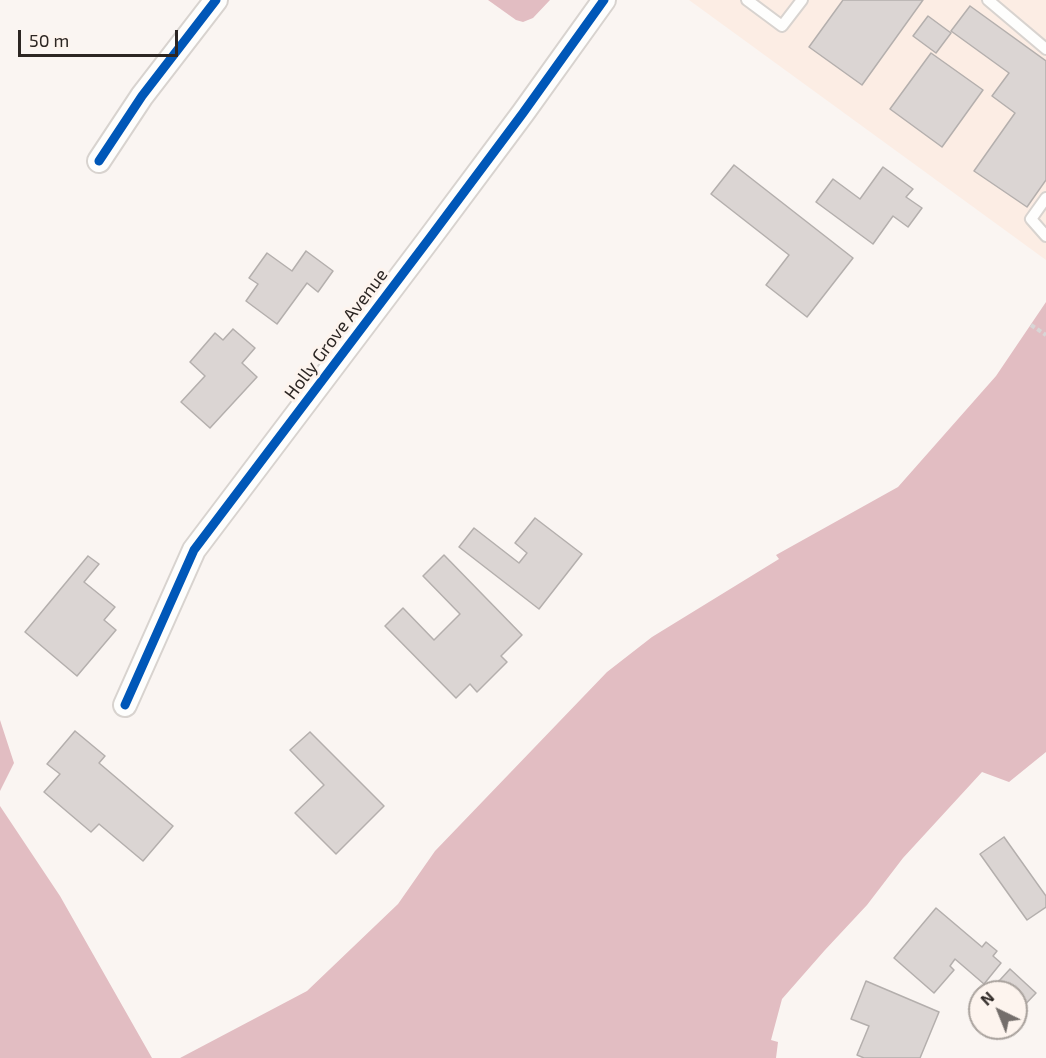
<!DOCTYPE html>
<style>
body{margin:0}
#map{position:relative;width:1046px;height:1058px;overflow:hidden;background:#faf5f2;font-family:"Exo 2",sans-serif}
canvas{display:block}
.north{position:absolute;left:968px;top:980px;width:60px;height:60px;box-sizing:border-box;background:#fdf4ee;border:2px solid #a9a29d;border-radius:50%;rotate:317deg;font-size:16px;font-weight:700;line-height:24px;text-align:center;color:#2c2623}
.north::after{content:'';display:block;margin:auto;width:21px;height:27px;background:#746e6b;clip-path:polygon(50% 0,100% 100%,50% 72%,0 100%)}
.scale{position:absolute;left:18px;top:30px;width:160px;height:27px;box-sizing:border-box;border:3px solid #2c2623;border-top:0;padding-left:8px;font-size:18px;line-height:21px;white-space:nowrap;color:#2c2623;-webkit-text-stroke:4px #fdf4ee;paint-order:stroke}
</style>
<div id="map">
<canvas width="1046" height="1058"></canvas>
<div class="north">N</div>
<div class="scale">50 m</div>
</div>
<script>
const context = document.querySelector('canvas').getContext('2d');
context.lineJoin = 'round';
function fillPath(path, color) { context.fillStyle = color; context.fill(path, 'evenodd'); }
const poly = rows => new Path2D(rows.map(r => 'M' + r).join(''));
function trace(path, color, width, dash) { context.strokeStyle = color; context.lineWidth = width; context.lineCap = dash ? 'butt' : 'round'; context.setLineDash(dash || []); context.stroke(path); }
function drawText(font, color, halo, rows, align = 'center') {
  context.font = font + ' "Exo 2",sans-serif'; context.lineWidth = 6; context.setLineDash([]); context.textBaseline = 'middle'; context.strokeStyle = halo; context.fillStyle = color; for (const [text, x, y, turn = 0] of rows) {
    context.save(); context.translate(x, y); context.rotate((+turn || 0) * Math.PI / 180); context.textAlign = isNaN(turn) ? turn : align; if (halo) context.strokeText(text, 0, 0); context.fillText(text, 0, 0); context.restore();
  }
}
const built = poly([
 [689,0,1046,0,1046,260]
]);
const water = poly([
 [488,0,550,0,533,18,523,22,516,20],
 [1046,302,1046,752,1009,782,982,772,903,858,867,905,825,950,782,999,771,1040,778,1042,776,1058,180,1058,307,991,398,904,435,851,607,672,652,637,779,559,776,555,898,487,996,376],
 [0,720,14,763,0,791],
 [0,806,60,896,152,1058,0,1058]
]);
const building = poly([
 [843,0,923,0,862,85,809,47,843,0],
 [970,6,1046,61,1046,180,1027,207,974,171,1015,113,992,96,1009,73,951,31,970,6],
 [928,16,951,33,936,53,913,36,928,16],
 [931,53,983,90,942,147,890,109,931,53],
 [734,165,853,258,807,317,766,285,789,255,711,194,734,165],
 [883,167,913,189,906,197,922,208,908,227,893,216,873,244,816,202,833,179,860,199,883,167],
 [306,251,333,271,318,292,307,283,277,324,246,301,258,284,249,278,267,253,292,271,306,251],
 [233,329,255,348,242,363,257,377,210,428,181,402,205,376,190,362,215,333,223,340,233,329],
 [535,518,582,554,539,609,459,547,474,528,519,563,527,553,515,543,535,518],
 [444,555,522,635,501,656,507,662,477,692,470,684,456,698,385,626,403,608,434,640,460,614,423,576,444,555],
 [88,556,99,564,84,582,115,607,104,620,116,630,77,676,25,632,88,556],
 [75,731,105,756,99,763,173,826,143,861,99,824,91,832,44,792,60,774,47,764,75,731],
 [310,732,384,806,336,854,295,813,324,785,290,750,310,732],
 [1004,837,1046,896,1046,907,1027,920,980,854,1004,837],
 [936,908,982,947,986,942,997,951,993,956,1001,963,984,984,955,959,950,966,954,970,934,993,894,958,936,908],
 [1010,969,1036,993,1016,1014,1016,992,989,992,1010,969],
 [866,981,939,1012,920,1058,864,1058,857,1055,869,1026,851,1019,866,981]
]);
const path = poly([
 [1031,325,1046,335]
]);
const service = poly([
 [747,0,782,26,802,0],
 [988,0,1046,49],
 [1046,198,1031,219,1046,236]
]);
const minor = poly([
 [99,161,142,96,216,0],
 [125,705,194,550,429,239,523,113,604,0]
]);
const cycleway = poly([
 [99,161,142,96,216,0],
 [125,705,194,550,429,239,523,113,604,0]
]);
const streetNames = [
 ["Holly Grove Avenue",336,334,-53]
];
fillPath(built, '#fcede4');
fillPath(water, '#e2bdc2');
fillPath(building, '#dbd5d3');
trace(building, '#b4afad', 1.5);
trace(service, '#d8d3cf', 14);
trace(minor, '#d8d3cf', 26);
trace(path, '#d8d6d6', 4, [4.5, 3]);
trace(service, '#fefefd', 10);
trace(minor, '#fefefd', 22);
trace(cycleway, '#0057b8', 9);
drawText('18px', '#2c2623', '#fdf4ee', streetNames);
</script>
